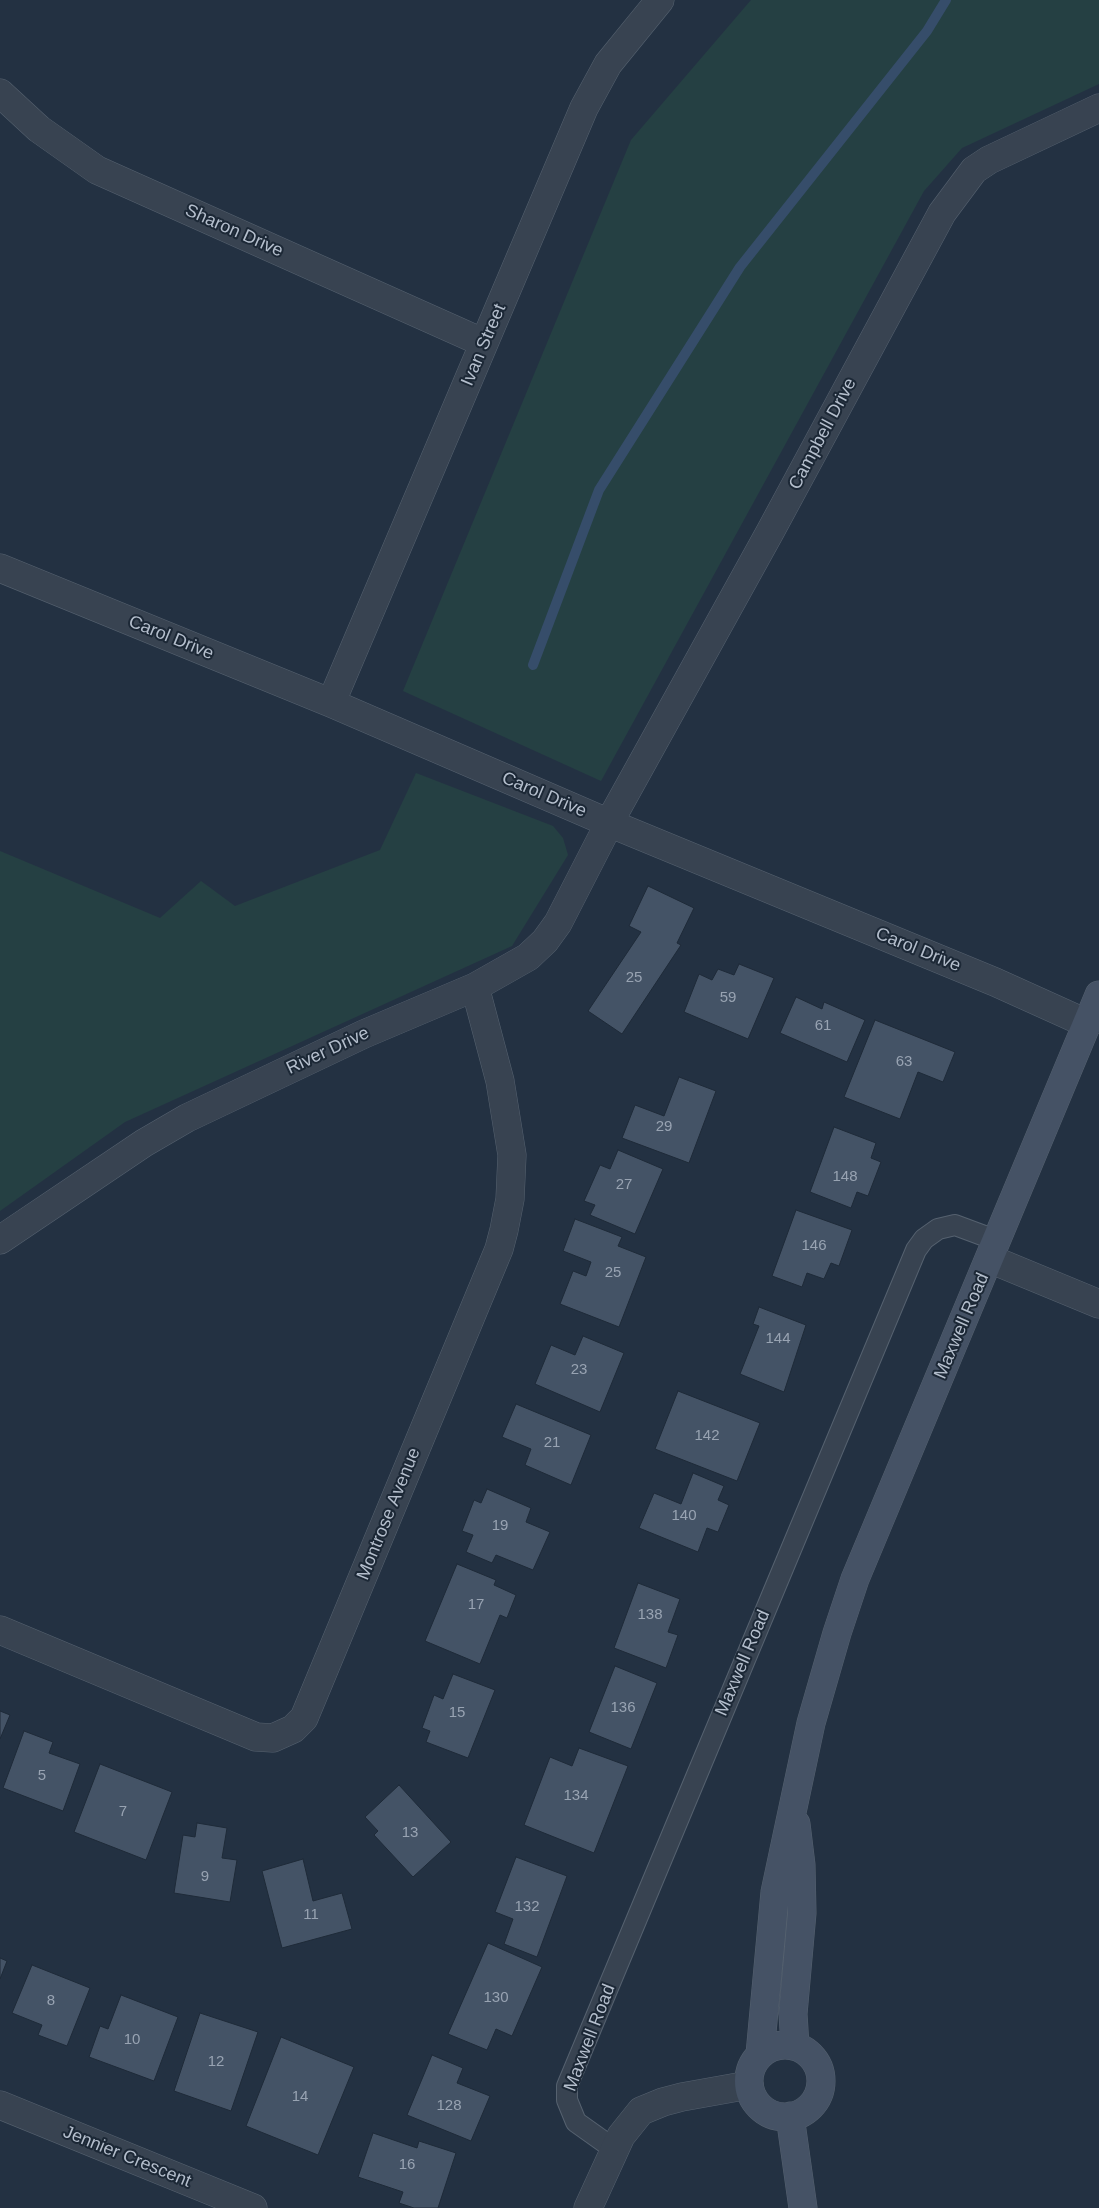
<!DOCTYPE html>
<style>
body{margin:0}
canvas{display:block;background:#233142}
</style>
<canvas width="1099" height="2208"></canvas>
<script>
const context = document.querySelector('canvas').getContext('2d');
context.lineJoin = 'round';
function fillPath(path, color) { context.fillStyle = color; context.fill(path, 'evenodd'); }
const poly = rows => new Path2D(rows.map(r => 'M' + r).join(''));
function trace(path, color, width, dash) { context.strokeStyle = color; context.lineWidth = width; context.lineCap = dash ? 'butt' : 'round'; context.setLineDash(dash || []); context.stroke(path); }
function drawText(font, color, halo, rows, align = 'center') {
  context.font = font + ' Helvetica,sans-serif'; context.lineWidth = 4; context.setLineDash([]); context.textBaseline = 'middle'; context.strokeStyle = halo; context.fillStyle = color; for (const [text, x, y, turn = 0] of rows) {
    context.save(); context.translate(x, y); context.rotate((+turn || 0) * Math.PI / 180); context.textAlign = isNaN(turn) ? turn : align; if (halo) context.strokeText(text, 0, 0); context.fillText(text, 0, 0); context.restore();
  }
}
const green = poly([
 [751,0,1099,0,1099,84,962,148,924,191,601,781,403,691,631,140],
 [416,773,553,826,563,838,568,855,512,946,125,1122,0,1211,0,851,160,918,201,881,235,906,380,850]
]);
const stream = poly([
 [533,665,599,490,740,267,927,31,946,0]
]);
const building = poly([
 [648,886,694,908,677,943,681,945,622,1034,588,1011,641,932,629,926,648,886],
 [739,964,774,978,748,1039,684,1012,699,974,712,980,718,969,734,975,739,964],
 [796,997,822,1009,824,1002,865,1020,847,1062,780,1033,796,997],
 [875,1020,955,1052,943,1082,918,1072,900,1119,844,1097,875,1020],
 [679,1077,716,1091,689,1163,622,1138,635,1105,664,1116,679,1077],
 [834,1127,876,1143,871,1158,881,1162,868,1196,857,1192,851,1208,810,1192,834,1127],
 [618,1150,663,1169,635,1234,590,1215,595,1205,584,1201,600,1165,610,1169,618,1150],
 [796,1210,852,1230,839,1266,831,1263,824,1279,807,1273,802,1287,772,1276,796,1210],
 [575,1219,622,1237,618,1246,646,1257,619,1327,560,1304,573,1271,586,1276,591,1262,563,1251,575,1219],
 [759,1307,806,1325,784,1392,740,1374,759,1326,753,1324,759,1307],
 [583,1336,624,1353,600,1412,535,1384,551,1345,575,1355,583,1336],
 [678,1391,760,1423,737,1481,655,1449,678,1391],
 [516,1404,591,1435,571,1485,525,1465,531,1449,502,1437,516,1404],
 [693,1473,724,1486,718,1500,729,1505,718,1532,707,1528,698,1552,639,1528,654,1493,681,1504,693,1473],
 [487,1489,531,1508,526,1522,550,1532,533,1570,496,1555,492,1563,466,1552,473,1535,462,1531,474,1500,481,1503,487,1489],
 [457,1564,496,1580,494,1585,516,1595,507,1618,500,1615,480,1664,425,1641,457,1564],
 [638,1583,680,1599,668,1632,678,1635,666,1668,614,1648,638,1583],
 [615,1666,657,1683,631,1749,589,1732,615,1666],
 [453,1674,495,1690,468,1758,426,1742,430,1731,422,1728,434,1695,443,1699,453,1674],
 [0,1711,10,1715,0,1739,0,1711],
 [24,1731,53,1742,49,1753,80,1764,63,1811,3,1788,24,1731],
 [579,1748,628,1766,594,1853,524,1825,550,1757,572,1766,579,1748],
 [100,1764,172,1792,146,1860,74,1832,100,1764],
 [399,1785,451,1842,413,1877,374,1835,378,1831,365,1817,399,1785],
 [197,1823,227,1828,222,1858,237,1860,230,1902,174,1893,183,1835,195,1837,197,1823],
 [516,1857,567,1876,537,1957,504,1944,513,1919,495,1912,516,1857],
 [303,1859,313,1901,342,1893,352,1929,282,1948,262,1871,303,1859],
 [488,1943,542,1967,512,2036,496,2029,487,2050,448,2034,488,1943],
 [0,1958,7,1961,0,1979,0,1958],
 [32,1965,90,1988,67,2046,38,2035,42,2025,12,2013,32,1965],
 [121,1995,178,2017,154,2081,89,2057,100,2026,108,2029,121,1995],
 [200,2013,258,2032,231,2111,174,2091,200,2013],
 [281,2037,354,2067,318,2155,246,2126,281,2037],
 [432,2055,463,2068,457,2083,490,2096,471,2141,407,2115,432,2055],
 [373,2133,417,2148,419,2141,456,2153,438,2208,414,2208,399,2203,403,2192,358,2177,373,2133]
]);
const lane = poly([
 [614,2149,576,2122,567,2100,567,2086,916,1250,924,1239,938,1229,955,1225,998,1241]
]);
const street = poly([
 [0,93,39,129,97,170,484,343],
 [0,568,331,703,609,823,995,982,1088,1024],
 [331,703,584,108,608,64,660,0],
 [0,1240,144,1143,187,1118,364,1034,475,987,528,957,545,941,558,923,615,812,770,532,942,213,974,170,989,160,1099,108],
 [990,1259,1099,1304],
 [0,1630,256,1737,273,1738,293,1729,304,1718,499,1249,504,1230,510,1199,512,1155,500,1081,475,987],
 [0,2105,253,2208],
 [588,2208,621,2136,641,2111,663,2102,682,2097,749,2085]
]);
const secondary = poly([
 '749 2081a36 36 0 1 1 72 0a36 36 0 1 1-72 0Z',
 [795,2046,793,2014,802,1913,801,1865,796,1824],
 [760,2054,775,1892,811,1723,837,1633,855,1579,1099,995],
 [790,2116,803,2208]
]);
const numberNames = [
 ["25",634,978],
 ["59",728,998],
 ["61",823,1026],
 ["63",904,1062],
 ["29",664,1127],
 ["148",845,1177],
 ["27",624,1185],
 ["146",814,1246],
 ["25",613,1273],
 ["144",778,1339],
 ["23",579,1370],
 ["142",707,1436],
 ["21",552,1443],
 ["140",684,1516],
 ["19",500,1526],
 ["17",476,1605],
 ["138",650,1615],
 ["136",623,1708],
 ["15",457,1713],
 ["5",42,1776],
 ["134",576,1796],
 ["7",123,1812],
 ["13",410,1833],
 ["9",205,1877],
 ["132",527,1907],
 ["11",311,1915],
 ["130",496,1998],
 ["8",51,2001],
 ["10",132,2040],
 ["12",216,2062],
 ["14",300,2097],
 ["128",449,2106],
 ["16",407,2165]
];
const streetNames = [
 ["Sharon Drive",234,231,24],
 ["Ivan Street",484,345,-67],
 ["Campbell Drive",823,434,-62],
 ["Carol Drive",171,638,22],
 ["Carol Drive",544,795,23],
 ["Carol Drive",918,950,22],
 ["River Drive",328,1051,-25],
 ["Maxwell Road",962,1326,-67],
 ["Montrose Avenue",389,1514,-68],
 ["Maxwell Road",743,1663,-67],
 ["Maxwell Road",590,2038,-69],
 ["Jennier Crescent",127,2157,22]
];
fillPath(green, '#254043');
trace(stream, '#364d6a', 10);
fillPath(building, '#445366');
trace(building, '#1e2a38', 1);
trace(lane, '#55616f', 22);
trace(street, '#55616f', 29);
trace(secondary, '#55616f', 29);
trace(lane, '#384351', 20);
trace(street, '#384351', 28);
trace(secondary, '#455265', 28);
drawText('15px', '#98a3b2', null, numberNames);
drawText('18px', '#b4becc', '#1c2836', streetNames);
</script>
